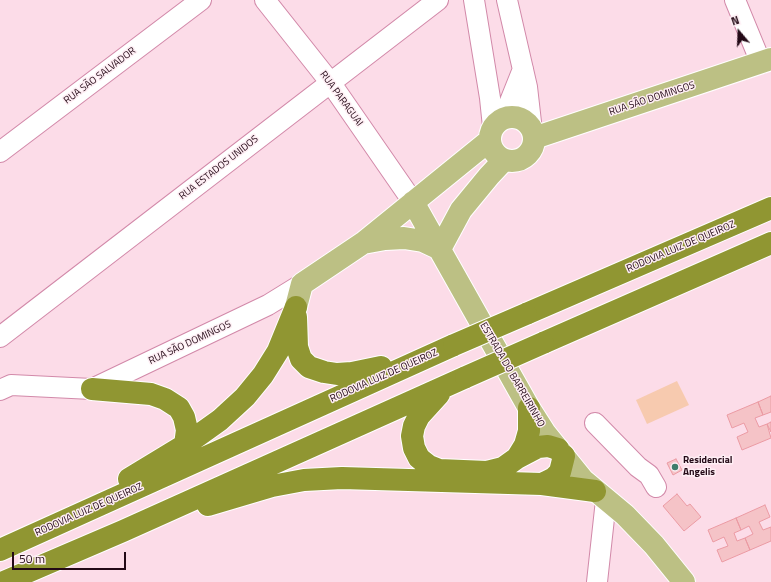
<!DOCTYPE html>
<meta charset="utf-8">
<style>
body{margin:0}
#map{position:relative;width:771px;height:582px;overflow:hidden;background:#fcdce8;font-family:"Titillium Web",sans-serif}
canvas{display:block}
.north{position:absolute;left:719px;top:12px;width:40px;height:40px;-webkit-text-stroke:3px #feeef4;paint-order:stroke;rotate:341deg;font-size:11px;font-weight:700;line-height:16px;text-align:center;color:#230916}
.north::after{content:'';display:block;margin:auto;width:14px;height:18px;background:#230916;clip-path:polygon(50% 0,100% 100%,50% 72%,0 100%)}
.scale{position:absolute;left:12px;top:552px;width:114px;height:18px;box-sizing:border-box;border:2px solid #230916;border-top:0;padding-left:5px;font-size:12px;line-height:14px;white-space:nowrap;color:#230916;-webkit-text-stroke:3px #feeef4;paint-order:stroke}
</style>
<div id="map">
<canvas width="771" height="582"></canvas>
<div class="north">N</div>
<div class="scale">50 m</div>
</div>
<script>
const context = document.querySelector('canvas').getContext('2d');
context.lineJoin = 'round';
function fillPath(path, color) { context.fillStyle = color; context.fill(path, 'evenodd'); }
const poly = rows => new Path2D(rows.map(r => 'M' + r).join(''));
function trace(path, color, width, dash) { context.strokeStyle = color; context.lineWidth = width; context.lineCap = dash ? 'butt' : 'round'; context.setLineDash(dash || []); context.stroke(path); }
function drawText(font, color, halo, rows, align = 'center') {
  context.font = font + ' "Titillium Web",sans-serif'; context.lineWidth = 3; context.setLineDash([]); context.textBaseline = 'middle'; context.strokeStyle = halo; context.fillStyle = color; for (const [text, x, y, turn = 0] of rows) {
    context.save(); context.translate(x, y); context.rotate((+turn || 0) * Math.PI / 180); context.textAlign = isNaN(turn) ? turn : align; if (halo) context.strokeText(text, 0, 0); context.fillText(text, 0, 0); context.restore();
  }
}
const green = poly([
 [677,381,689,405,647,424,636,400]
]);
const building = poly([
 [771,396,771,412,763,415,758,402,771,396],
 [758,402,763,415,755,418,759,427,767,424,771,438,742,450,737,437,748,432,744,423,732,428,727,415,758,402],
 [771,422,771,432,767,424,771,422],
 [676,459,682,470,673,475,667,463,676,459],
 [677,494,687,506,690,504,701,517,684,531,663,506,677,494],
 [765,505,770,517,759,522,763,530,771,527,771,541,750,550,745,538,753,534,749,526,741,530,736,518,765,505],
 [736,518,741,530,734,533,737,541,745,538,750,550,722,562,717,550,728,546,724,537,713,542,708,530,736,518]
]);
const minor = poly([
 [265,0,330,82,413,202],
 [474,0,490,98,493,127],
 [507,0,527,87,532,131],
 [735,0,761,63],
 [503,119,523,69],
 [0,152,201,0],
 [0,337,438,0],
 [0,390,11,385,92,389,268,305,302,284],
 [595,423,638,467,649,475,656,487],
 [597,582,606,500]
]);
const major = poly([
 '490 139a22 22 0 1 1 44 0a22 22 0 1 1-44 0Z',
 [534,138,771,59],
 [413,202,529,408,545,433,583,480,625,515,654,545,684,582],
 [363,243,385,239,404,238,423,241,440,249],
 [440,249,461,210,489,176,504,160],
 [296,307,302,284,363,243,490,140]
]);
const highway = poly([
 [526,314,771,208],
 [296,317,297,347,301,359,309,367,324,372,337,374,352,373,381,367],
 [543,343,771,243],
 [92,389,151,394,165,399,179,408,184,417,187,430,185,445],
 [439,394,419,416,414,426,412,436,414,448,419,458,429,466,439,470,487,472,503,468,517,458,525,445,529,431,529,408],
 [517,458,538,447,548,446,558,449],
 [129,479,185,445,220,420,245,397,263,375,278,351,296,307],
 [542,484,554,478,560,472,564,456],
 [208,505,272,486,304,480,342,478,542,484,595,491],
 [0,550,454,345],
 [4,582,123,531,466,377]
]);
const highwayBridge = poly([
 [454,345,526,314],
 [466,377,543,343]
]);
const markers = [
 [675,467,4,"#3e7d6a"]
];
const streetNames = [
 ["RUA SÃO SALVADOR",100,76,-37],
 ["RUA PARAGUAI",341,99,54],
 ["RUA SÃO DOMINGOS",652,99,-18],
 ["RUA ESTADOS UNIDOS",219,168,-38],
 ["RODOVIA LUIZ DE QUEIROZ",681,247,-23],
 ["RUA SÃO DOMINGOS",190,343,-25],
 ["ESTRADA DO BARREIRINHO",512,375,60],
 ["RODOVIA LUIZ DE QUEIROZ",384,376,-24],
 ["RODOVIA LUIZ DE QUEIROZ",89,510,-24]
];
const poiNames = [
 ["Residencial",683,461],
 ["Angelis",683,473]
];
fillPath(green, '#f7caaf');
fillPath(building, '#f5c3c7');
trace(building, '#eb9aa3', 1);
trace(minor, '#d289a9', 22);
trace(major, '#fff', 24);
trace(highway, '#fff', 24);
trace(minor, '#fff', 20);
trace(major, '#bcc084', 22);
trace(highway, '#909632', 22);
trace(highwayBridge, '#fff', 24, []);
trace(highwayBridge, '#909632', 22);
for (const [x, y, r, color] of markers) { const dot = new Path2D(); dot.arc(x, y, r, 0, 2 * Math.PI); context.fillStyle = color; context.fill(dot); trace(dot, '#feeef4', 1.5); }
drawText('10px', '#230916', '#feeef4', streetNames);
drawText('bold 10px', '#230916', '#feeef4', poiNames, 'left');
</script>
